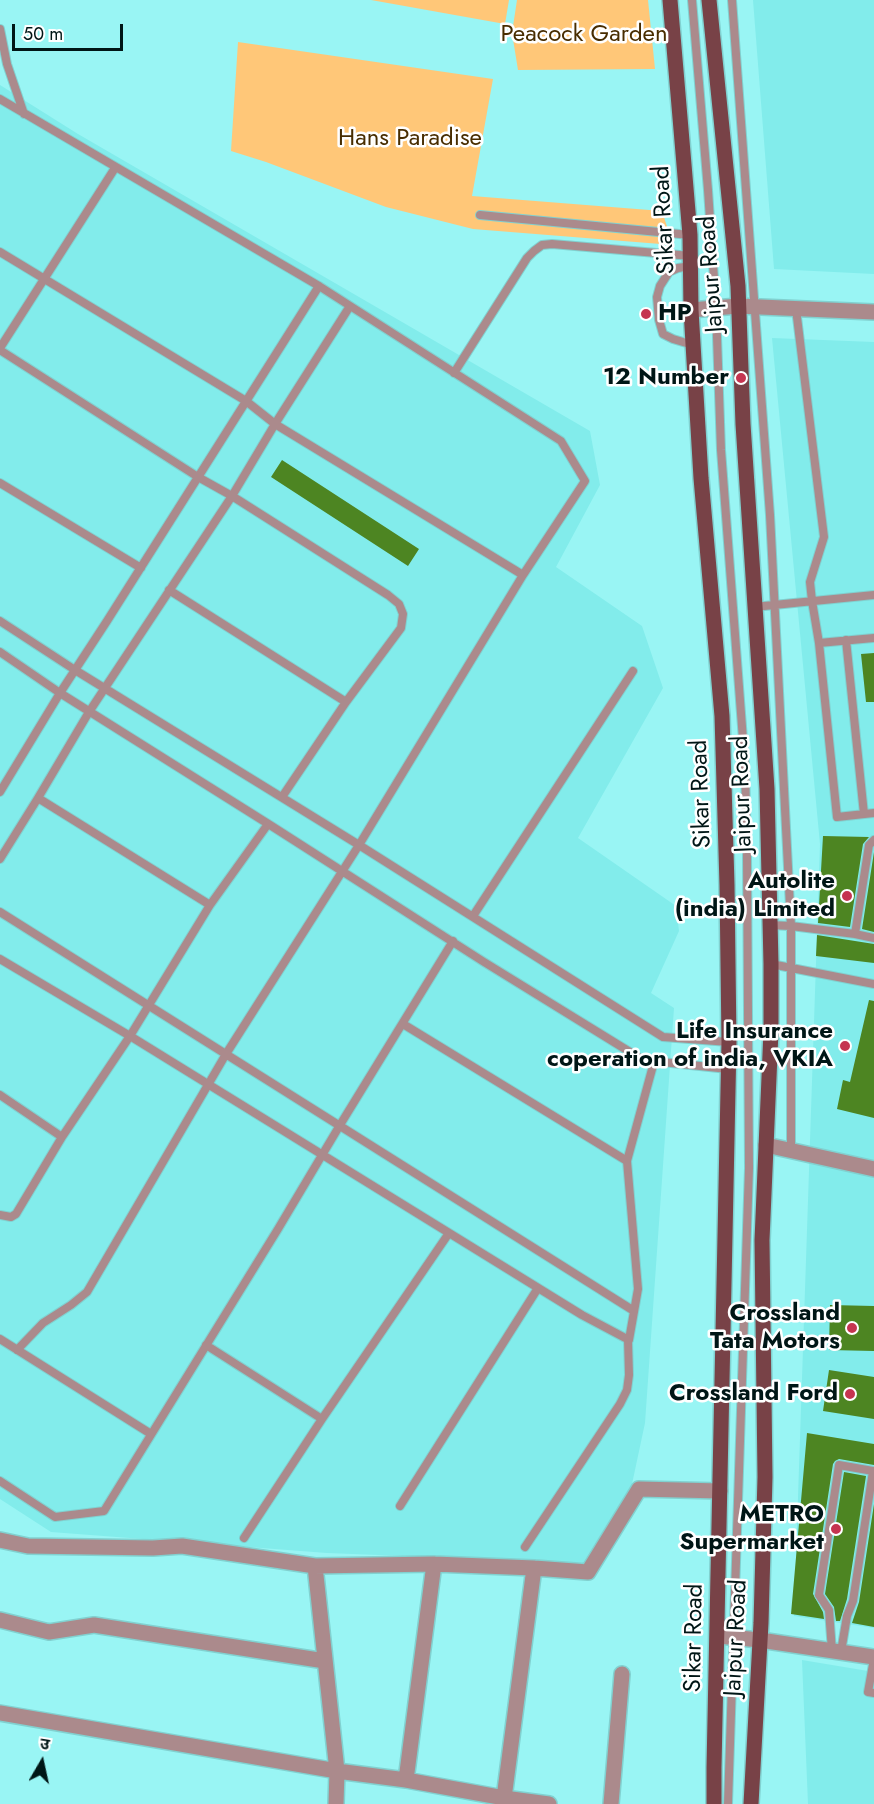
<!DOCTYPE html>
<meta charset="utf-8">
<style>
body{margin:0}
#map{position:relative;width:874px;height:1804px;overflow:hidden;background:#99f5f4;font-family:Jost,"Noto Sans Devanagari",sans-serif}
canvas{display:block}
.north{position:absolute;left:12px;top:1732px;width:60px;height:60px;-webkit-text-stroke:4px #fff;paint-order:stroke;rotate:9deg;font-size:16px;font-weight:700;line-height:24px;text-align:center;color:#001616}
.north::after{content:'';display:block;margin:auto;width:21px;height:27px;background:#001616;clip-path:polygon(50% 0,100% 100%,50% 72%,0 100%)}
.scale{position:absolute;left:12px;top:24px;width:111px;height:27px;box-sizing:border-box;border:3px solid #001616;border-top:0;padding-left:8px;font-size:18px;line-height:21px;white-space:nowrap;color:#001616;-webkit-text-stroke:4px #fff;paint-order:stroke}
</style>
<div id="map">
<canvas width="874" height="1804"></canvas>
<div class="north">उ</div>
<div class="scale">50 m</div>
</div>
<script>
const context = document.querySelector('canvas').getContext('2d');
context.lineJoin = 'round';
function fillPath(path, color) { context.fillStyle = color; context.fill(path, 'evenodd'); }
const poly = rows => new Path2D(rows.map(r => 'M' + r).join(''));
function trace(path, color, width, dash) { context.strokeStyle = color; context.lineWidth = width; context.lineCap = dash ? 'butt' : 'round'; context.setLineDash(dash || []); context.stroke(path); }
function drawText(font, color, halo, rows, align = 'center') {
  context.font = font + ' Jost,sans-serif'; context.lineWidth = 5; context.setLineDash([]); context.textBaseline = 'middle'; context.strokeStyle = halo; context.fillStyle = color; for (const [text, x, y, turn = 0] of rows) {
    context.save(); context.translate(x, y); context.rotate((+turn || 0) * Math.PI / 180); context.textAlign = isNaN(turn) ? turn : align; if (halo) context.strokeText(text, 0, 0); context.fillText(text, 0, 0); context.restore();
  }
}
const built = poly([
 [753,0,874,0,874,274,774,269],
 [0,85,78,134,590,431,600,485,556,567,642,626,663,688,578,838,676,906,679,931,651,993,674,1008,645,1423,632,1484,583,1563,327,1553,51,1532,0,1499],
 [772,338,874,342,874,1628,794,1616,820,844],
 [802,1660,874,1672,874,1804,808,1804]
]);
const green = poly([
 [371,0,509,0,505,24],
 [517,0,648,0,655,69,518,70,512,33],
 [238,42,493,79,472,196,662,211,673,245,473,229,386,207,266,162,231,151]
]);
const building = poly([
 [282,460,419,549,408,566,271,477],
 [874,653,874,702,866,702,861,654],
 [823,836,869,837,863,844,850,927,818,923],
 [874,852,874,932,862,929],
 [817,935,874,944,874,963,816,956],
 [869,1000,874,1001,874,1118,837,1109,843,1080,850,1082],
 [830,1305,874,1306,874,1351,829,1350],
 [829,1370,874,1377,874,1419,823,1411],
 [807,1433,874,1444,874,1465,839,1459,835,1461,833,1464,813,1594,823,1612,824,1619,791,1614],
 [844,1472,866,1476,847,1599,840,1621,836,1621,834,1607,825,1594],
 [874,1504,874,1627,852,1623,859,1602]
]);
const service = poly([
 [692,0,708,190,716,308,721,450,745,766,747,855,749,1168,728,1804],
 [732,0,770,515,791,926,791,1151],
 [0,29,7,64,24,114],
 [0,99,319,286,561,441,585,481,523,575,359,845,226,1054,87,1292,71,1305,43,1323,17,1350],
 [480,215,690,235],
 [0,252,246,401,275,424,523,575],
 [691,266,678,268,669,272,660,286,657,297,659,320,663,334,673,339,693,345],
 [796,309,824,537,810,582,812,601,819,643,837,817,874,813],
 [0,348,115,168],
 [0,350,198,477,232,496,388,595,399,604,403,614,401,628,346,702,282,797],
 [454,373,527,258,534,251,542,245,552,244,691,256],
 [0,483,141,568],
 [169,590,346,702],
 [754,607,874,595],
 [0,621,75,670,359,845,663,1037,729,1042],
 [846,640,864,814],
 [819,643,874,638],
 [0,652,60,693,270,825,484,962,643,1060,728,1069],
 [0,792,60,693,107,621,319,286],
 [38,798,210,905],
 [0,859,38,798,89,712,232,496,275,424,350,306],
 [0,912,634,1311],
 [473,916,633,671],
 [770,925,791,926,855,934,874,938],
 [855,934,869,845,874,840],
 [0,959,130,1036,582,1315,629,1340,638,1289,627,1161,654,1062],
 [771,964,874,984],
 [403,1024,627,1161],
 [0,1095,62,1137],
 [0,1215,11,1217,16,1214,62,1137,130,1036,210,905,268,824],
 [0,1339,151,1434],
 [206,1345,322,1419],
 [0,1481,55,1517,104,1511,278,1229,340,1125,453,941],
 [400,1506,538,1288],
 [244,1538,322,1419,449,1233],
 [525,1547,620,1404,627,1390,629,1375,628,1340],
 [832,1651,829,1610,819,1595,839,1465,873,1471,853,1601,847,1616,841,1652],
 [874,1659,868,1692,874,1693]
]);
const minor = poly([
 [0,1540,28,1546,153,1548,182,1546,315,1566,434,1564,534,1568,588,1572,639,1489,720,1491],
 [315,1566,337,1771,336,1804],
 [0,1620,49,1632,94,1625,325,1661],
 [0,1713,337,1771,406,1780,504,1798,549,1804],
 [406,1780,434,1564],
 [504,1798,534,1568],
 [611,1804,622,1674]
]);
const tertiary = poly([
 [691,310,738,306,874,312],
 [766,1145,874,1169],
 [718,1636,760,1640,874,1657]
]);
const primary = poly([
 [670,0,690,235,691,310,701,478,722,716,727,885,729,1042,714,1767,714,1804],
 [709,0,738,286,743,424,767,789,771,964,771,1031,762,1240,765,1477,761,1623,751,1804]
]);
const markers = [
 [646,314,6,"#c53450"],
 [741,378,6,"#c53450"],
 [847,896,6,"#c53450"],
 [845,1046,6,"#c53450"],
 [852,1328,6,"#c53450"],
 [850,1394,6,"#c53450"],
 [836,1529,6,"#c53450"]
];
const parkNames = [
 ["Peacock Garden",584,35],
 ["Hans Paradise",410,139]
];
const streetNames = [
 ["Sikar Road",665,220,-93],
 ["Jaipur Road",712,274,-94],
 ["Sikar Road",702,794,-92],
 ["Jaipur Road",743,794,-92],
 ["Sikar Road",695,1638,-89],
 ["Jaipur Road",737,1638,-87]
];
const poiNames = [
 ["HP",658,314,"left"],
 ["12 Number",729,378],
 ["Autolite",835,882],
 ["(india) Limited",835,910],
 ["Life Insurance",833,1032],
 ["coperation of india, VKIA",833,1060],
 ["Crossland",840,1314],
 ["Tata Motors",840,1342],
 ["Crossland Ford",838,1394],
 ["METRO",824,1515],
 ["Supermarket",824,1543]
];
fillPath(built, '#82eceb');
fillPath(green, '#ffc778');
fillPath(building, '#4d8522');
trace(service, '#81d1d0', 10);
trace(minor, '#81d1d0', 18);
trace(tertiary, '#81d1d0', 18);
trace(primary, '#81d1d0', 18);
trace(service, '#ab8a8c', 8);
trace(minor, '#ab8a8c', 15);
trace(tertiary, '#ab8a8c', 15);
trace(primary, '#784247', 15);
for (const [x, y, r, color] of markers) { const dot = new Path2D(); dot.arc(x, y, r, 0, 2 * Math.PI); context.fillStyle = color; context.fill(dot); trace(dot, '#fff', 2); }
drawText('24px', '#482d00', '#fff', parkNames);
drawText('24px', '#001616', '#fff', streetNames);
drawText('bold 24px', '#001616', '#fff', poiNames, 'right');
</script>
